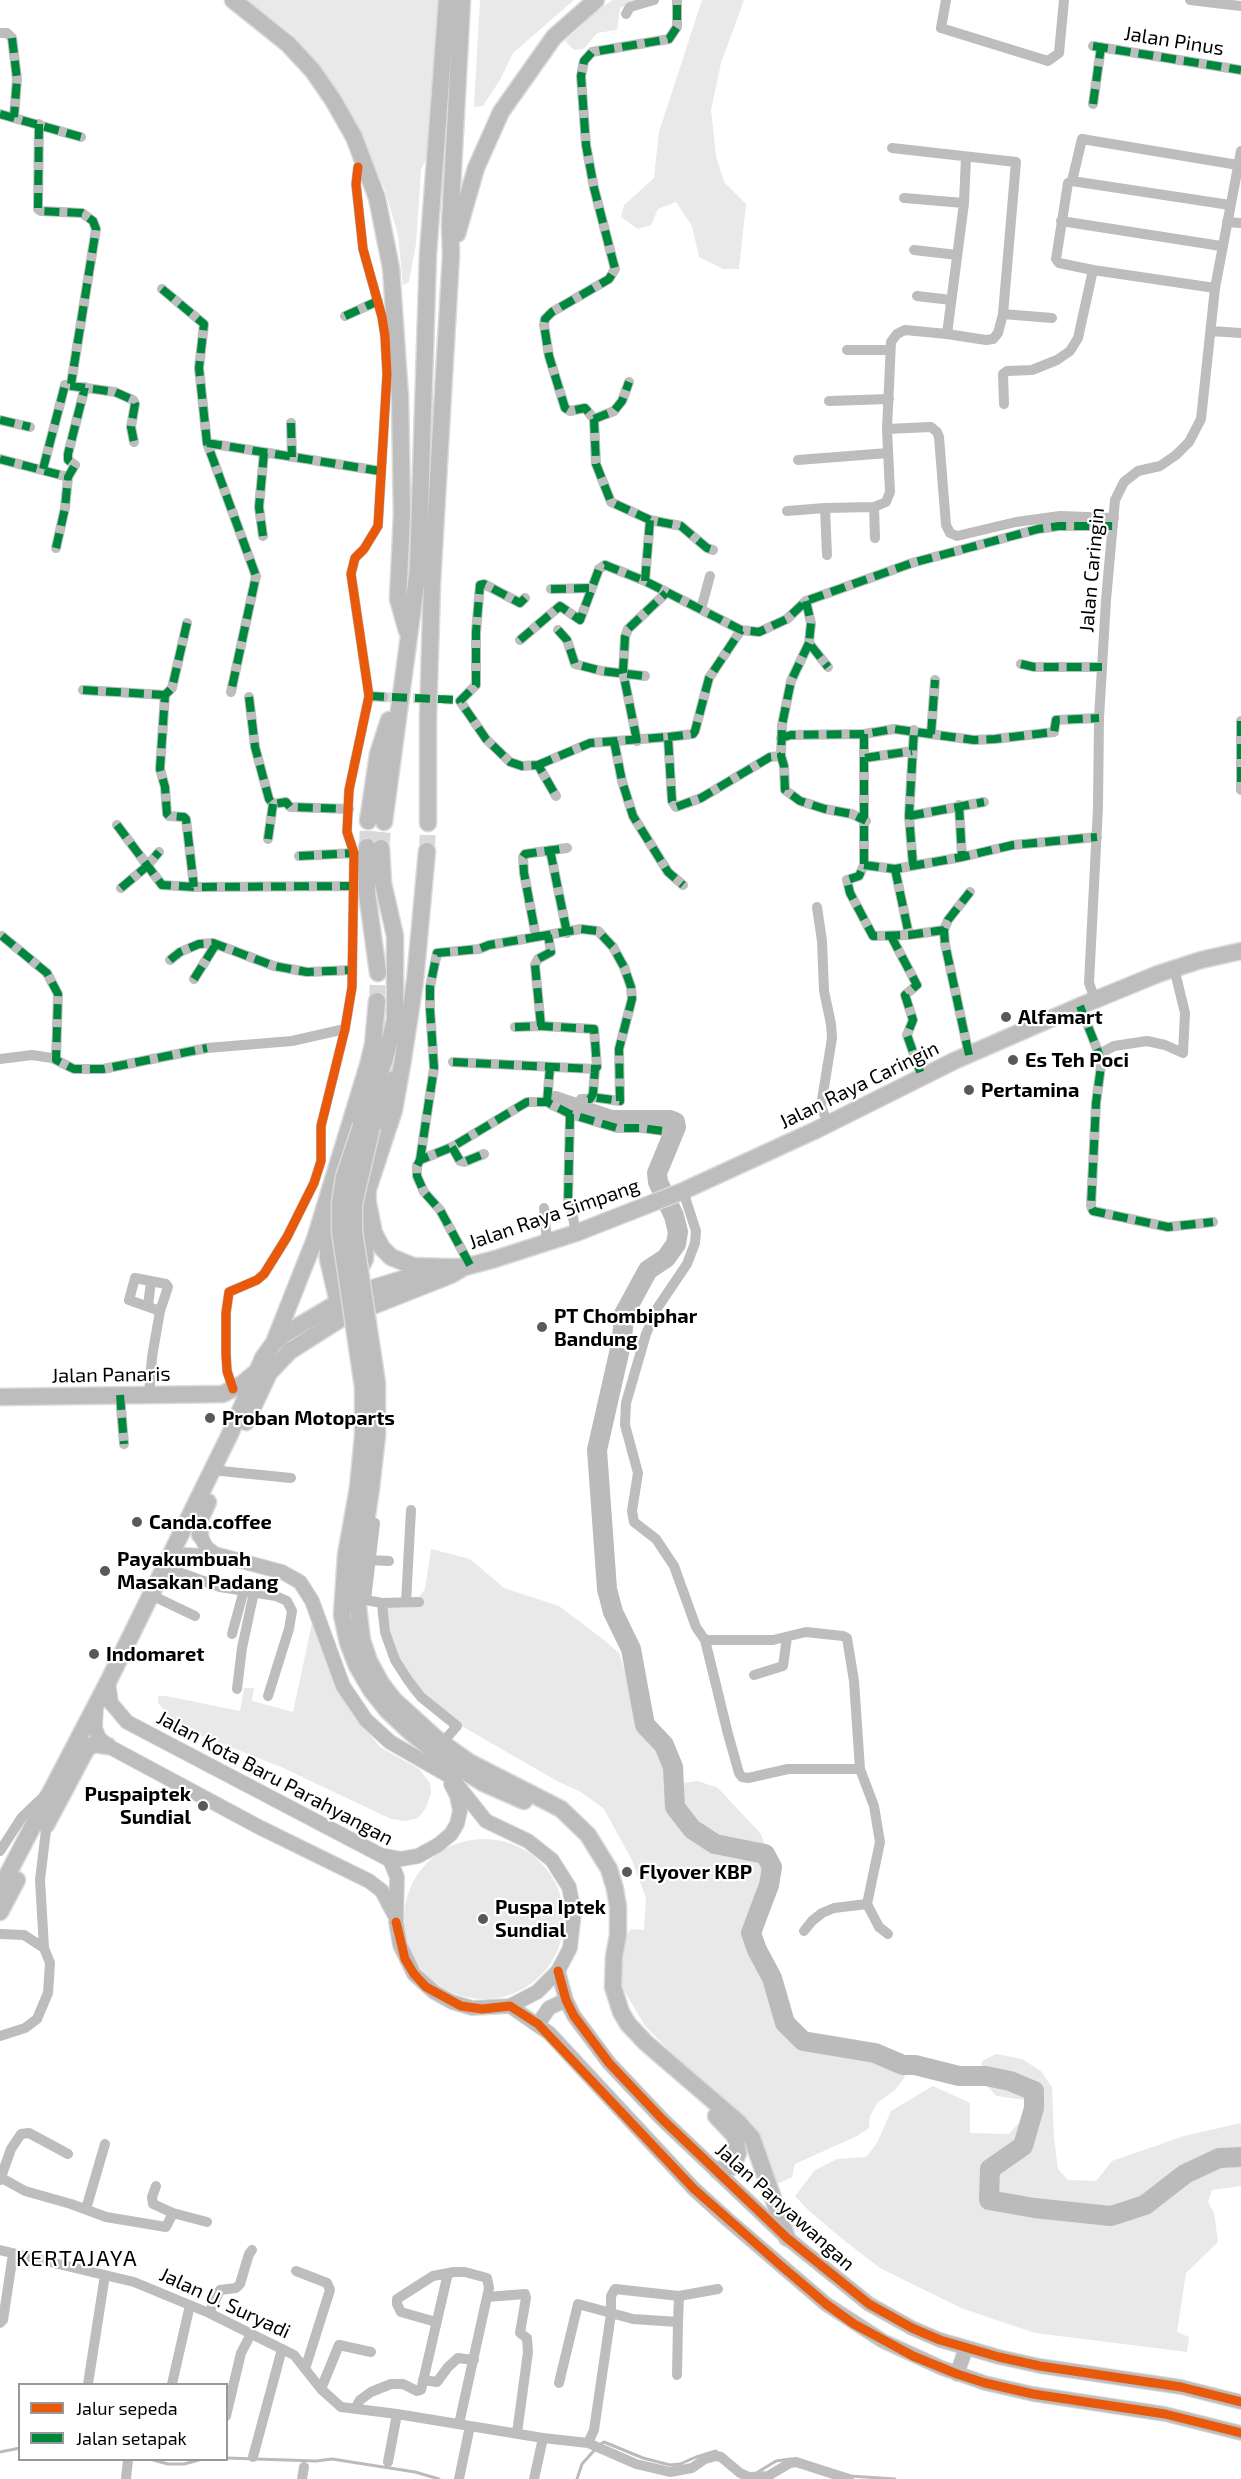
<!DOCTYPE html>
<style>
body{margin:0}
#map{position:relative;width:1241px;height:2479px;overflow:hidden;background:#fff;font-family:"Exo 2",sans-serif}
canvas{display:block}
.legend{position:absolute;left:18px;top:2383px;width:210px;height:78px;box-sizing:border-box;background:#fff;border:2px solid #999;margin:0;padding:8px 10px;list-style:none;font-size:18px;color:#000}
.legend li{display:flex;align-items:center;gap:12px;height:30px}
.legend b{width:30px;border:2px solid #999}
</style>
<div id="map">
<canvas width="1241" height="2479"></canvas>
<ul class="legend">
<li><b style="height:8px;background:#e8590c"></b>Jalur sepeda</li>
<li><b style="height:8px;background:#00873e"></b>Jalan setapak</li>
</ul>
</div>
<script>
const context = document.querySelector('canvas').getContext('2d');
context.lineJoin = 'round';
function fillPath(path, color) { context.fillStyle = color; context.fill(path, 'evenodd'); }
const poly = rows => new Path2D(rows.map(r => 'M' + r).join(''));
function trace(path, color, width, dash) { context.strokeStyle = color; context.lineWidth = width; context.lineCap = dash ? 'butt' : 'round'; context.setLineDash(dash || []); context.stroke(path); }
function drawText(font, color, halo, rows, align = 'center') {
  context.font = font + ' "Exo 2",sans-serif'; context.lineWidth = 4.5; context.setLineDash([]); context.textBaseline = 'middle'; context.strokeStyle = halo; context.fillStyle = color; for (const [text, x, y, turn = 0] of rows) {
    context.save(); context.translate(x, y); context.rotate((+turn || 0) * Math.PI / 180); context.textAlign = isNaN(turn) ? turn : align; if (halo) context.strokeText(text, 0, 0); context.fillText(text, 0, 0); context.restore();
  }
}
const green = poly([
 [244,0,440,0,430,150,421,170,416,244,409,282,403,285,398,235,385,190,355,122,326,74,292,34],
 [480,0,574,0,513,53,500,80,483,106,474,107],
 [613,0,649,0,620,8,617,30,597,33,584,49,574,50,565,41,602,7],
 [702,0,744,0,721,63,711,110,716,156,724,182,746,204,739,269,723,269,699,257,692,226,676,202,658,209,651,225,638,229,621,217,624,205,654,178,659,132],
 [431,1549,470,1559,504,1588,559,1606,604,1640,619,1653,644,1730,659,1746,667,1766,669,1792,683,1783,698,1781,718,1788,761,1834,765,1845,775,1857,776,1880,759,1923,759,1940,774,1972,787,2017,802,2033,867,2042,892,2054,905,2077,894,2091,877,2103,870,2116,869,2128,857,2136,795,2164,792,2177,777,2184,758,2163,726,2107,645,2026,625,1992,616,1970,619,1946,631,1929,644,1930,646,1898,632,1860,604,1809,581,1792,557,1781,427,1706,410,1693,391,1662,377,1612,379,1604,419,1597,425,1589],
 [312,1623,328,1667,354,1715,380,1747,419,1769,430,1783,431,1793,426,1808,418,1818,406,1821,391,1819,281,1767,177,1726,172,1718,158,1703,158,1696,166,1696,240,1711,244,1688,254,1688,252,1701,293,1712],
 '404 1919a80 80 0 1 1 160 0a80 80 0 1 1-160 0Z',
 [996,2054,1022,2059,1041,2071,1052,2087,1054,2138,1058,2169,1068,2180,1096,2181,1112,2161,1184,2136,1241,2123,1241,2186,1212,2190,1208,2202,1214,2213,1218,2242,1186,2273,1177,2332,1189,2337,1187,2352,1035,2333,961,2308,880,2268,841,2238,807,2209,795,2196,815,2170,837,2159,866,2157,877,2143,891,2111,933,2086,970,2103,970,2133,1009,2134,1028,2112,1025,2100,996,2096,980,2077,982,2061]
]);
const stream = poly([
 [0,2452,20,2448],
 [226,2458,316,2461,332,2459,415,2472,439,2479],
 [153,2460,168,2464,184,2464,199,2460],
 [758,2472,776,2461,790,2459],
 [850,2476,895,2479],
 [577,2479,582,2464,599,2445,604,2442,643,2458,670,2465,680,2464,696,2457,716,2451]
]);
const river = poly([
 [555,1101,611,1120,670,1120,675,1122,676,1127,657,1173,658,1182,674,1216,678,1232,676,1244,666,1258,648,1270,624,1314,622,1340,597,1450,607,1589,613,1612,631,1649,645,1725,664,1745,673,1767,675,1807,692,1829,715,1844,765,1854,772,1867,769,1885,751,1933,757,1950,772,1978,785,2023,803,2041,875,2053,903,2065,915,2065,959,2076,986,2076,1010,2081,1034,2091,1034,2108,1023,2146,990,2169,989,2200,1034,2208,1111,2216,1145,2205,1185,2174,1219,2158,1241,2157]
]);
const minorTunnel = poly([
 [383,697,461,700]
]);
const highwayTunnel = poly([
 [367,847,368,821],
 [381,848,384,822],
 [427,851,428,823],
 [377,1001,378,973]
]);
const minor = poly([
 [946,0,941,28,1048,61,1059,53,1064,0],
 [1190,0,1241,6],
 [626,14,630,7,654,0],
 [0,33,7,33,12,38,17,79,14,117],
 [1093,46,1241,70],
 [1093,104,1101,47],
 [0,114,81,137],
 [39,124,38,209,41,211,82,213,93,221,96,229,71,384],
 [892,148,1016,162,1003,314,998,333,993,339,986,340,947,334],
 [966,157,964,203,947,334,905,330,897,334,891,342,887,429,931,427,937,432,939,437,946,525,950,533,957,536,1016,522,1060,516,1114,518],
 [1072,181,1230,205],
 [904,198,964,203],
 [1061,221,1221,246],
 [1227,222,1241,223],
 [914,250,957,255],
 [1093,270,1059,263,1056,259,1068,183,1072,181,1082,139,1238,165],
 [162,289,204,324,199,368,207,443,256,576,231,692],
 [917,296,951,300],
 [1003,314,1052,318],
 [345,316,378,301],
 [1211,331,1241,333],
 [847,350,890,350],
 [829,401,889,399],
 [1004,404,1003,374,1007,371,1032,370,1057,360,1070,351,1078,338,1093,270,1215,288],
 [594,419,614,411,622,401,629,382],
 [0,420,30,427],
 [291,423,292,457],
 [207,443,380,471],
 [0,459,68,477],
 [798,460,888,453],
 [43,469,65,385,115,392,133,400,135,404,131,427,134,442],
 [874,507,875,538],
 [787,511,825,508],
 [650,520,611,502,596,464,594,419,585,408,570,411,565,408,549,356,544,325,545,319,552,312,609,279,615,269,594,188,586,145,581,76,584,61,592,52,669,39,677,27,677,0],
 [263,536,259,507,264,453],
 [56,548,65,508,68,477,75,465,68,460,68,454,85,387],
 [827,555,825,508,874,507,886,502,890,492,887,429],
 [645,581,650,520,681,526,707,548,713,550],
 [551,589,592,588],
 [525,598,520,603,484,584,480,585,476,632,476,685,460,701,486,739,510,762,522,766,538,765,556,796],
 [806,601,811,623,809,643,828,667],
 [701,609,710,576],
 [187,623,172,688,165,695,160,769,165,787,167,814,169,816,184,817,186,819,194,887],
 [558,630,567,640,575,664,602,671,645,676],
 [520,640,560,606,580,620,599,569,605,565,645,581,741,630,759,632,787,619,806,601,912,563,1038,529,1059,526,1113,526],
 [809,643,791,681,782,725,781,756,784,766,785,790,800,801,825,809,852,814,866,821],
 [1021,664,1034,667,1102,667],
 [83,690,165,695],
 [369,696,383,697],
 [249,697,255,747,269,799,273,804,286,802,290,807,349,809],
 [1241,721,1241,790],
 [864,734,864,865,859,876,847,880,850,893,873,936,909,935,944,930],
 [931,734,935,680],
 [668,737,693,734,695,731,709,678,741,630],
 [781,738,791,735,864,734,894,729,974,740,995,739,1054,732,1056,720,1099,718],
 [614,741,622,781,633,816,668,872,683,885],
 [637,741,623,672,625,637,628,629,666,593],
 [865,758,912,751],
 [538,765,590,743,668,737,672,801,676,807,701,798,770,757,781,756],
 [959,805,962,857],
 [909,816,984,802],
 [117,825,162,885,194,887,353,886],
 [268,839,273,804],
 [550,850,567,933],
 [299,856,354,853],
 [864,865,895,869,962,857,1013,845,1097,837],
 [913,865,909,816,914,730],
 [895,869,909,935],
 [121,888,146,867,159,852],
 [817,907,822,941,824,991,831,1024,832,1038,821,1106,828,1124],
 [2,936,47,973,58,994,56,1060],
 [891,936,917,985,905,995,913,1020,907,1035,922,1077],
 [536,937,581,929,598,931,613,947,624,967,631,987,632,999,619,1049,620,1101,591,1097],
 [170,960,180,952,199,944,213,943,274,966,307,972,352,970],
 [194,979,216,944],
 [1095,999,1089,983,1098,807,1099,718,1106,600,1115,500,1124,482,1138,471,1160,466,1176,455,1189,442,1201,419,1215,288,1241,151],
 [1080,1006,1099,1054,1101,1066,1096,1103,1091,1206,1093,1211,1168,1227,1213,1222],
 [541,1026,535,965,538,959,551,952,548,935],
 [515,1027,541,1026,594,1029,597,1067,595,1069,593,1094,590,1099,581,1099],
 [1099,1054,1114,1046,1147,1041,1165,1045,1183,1053,1185,1013,1174,968],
 [969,1055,945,944,944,930,948,920,970,892],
 [0,1059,32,1055,52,1058,74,1069,103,1069,207,1048,292,1041,345,1029],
 [453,1062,595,1069],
 [547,1102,550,1067],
 [570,1114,568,1202,571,1207,576,1233],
 [452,1147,460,1161,464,1162,484,1154],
 [420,1160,434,1068,430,1009,430,987,437,953,479,949,489,945,536,937,524,873,523,857,525,854,567,848],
 [683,1191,696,1231,695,1243,687,1264,658,1307,646,1334,626,1403,625,1425,638,1473,632,1511,634,1522,656,1539,674,1566,696,1627,705,1640,728,1734,739,1773,742,1777,748,1778,788,1769,860,1769],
 [544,1208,547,1242],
 [470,1265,440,1210,424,1192,417,1176,417,1166,420,1160,452,1147,527,1102,547,1102,570,1114,617,1128,642,1128,664,1131],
 [148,1306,151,1281],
 [233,1389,227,1371,226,1354,226,1313,229,1292,257,1280,264,1274,287,1237,314,1183,321,1161,321,1126,345,1029,352,987,354,853,347,832,349,790,369,696,351,574,355,558,364,549,378,526,387,374,385,336,382,317,363,249,356,184,358,167],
 [120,1395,124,1444],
 [149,1396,152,1357,160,1311,168,1287,166,1284,135,1278,129,1300,160,1311],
 [221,1471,291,1478],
 [375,1523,366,1600,382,1603,419,1602],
 [370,1560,389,1561],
 [165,1567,220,1587,276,1596,287,1601,292,1611,289,1629,268,1696],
 [151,1595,195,1616],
 [406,1602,411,1510],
 [382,1603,385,1632,395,1660,408,1680,421,1697,457,1726,442,1743],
 [232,1634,244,1590],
 [705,1640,773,1640,806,1632,843,1636,847,1638,854,1681,860,1769,874,1806,880,1842,867,1904,879,1927,888,1934],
 [754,1675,783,1666,787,1637],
 [237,1689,242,1648,254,1592],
 [0,1851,22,1817,44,1796],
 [804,1931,812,1921,822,1913,834,1908,867,1904],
 [0,1934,24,1935,44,1948],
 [0,2036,25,2028,37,2019,48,1993,50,1963,44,1948,40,1880,47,1822],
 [0,2177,25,2191,71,2204,106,2217,166,2227,173,2213,153,2204,152,2197,156,2186],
 [0,2180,11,2149,21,2134,29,2133,68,2154],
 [86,2209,105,2144],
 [173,2213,207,2222],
 [0,2250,134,2282,209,2313,294,2355,321,2389,341,2407,397,2414,543,2438,588,2443,636,2464,670,2472,692,2468,705,2459,716,2456,721,2457,740,2473,749,2477,768,2476,790,2463,796,2462,849,2479],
 [296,2271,327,2283,330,2290,305,2369],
 [209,2313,220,2290,236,2288,240,2284,249,2254,252,2250],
 [436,2322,401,2312,397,2304,397,2299,433,2276,454,2272,465,2272,487,2278,489,2288,487,2297],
 [0,2323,3,2320,13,2254],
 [677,2375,678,2322],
 [423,2380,437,2382,448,2367,458,2358,474,2360],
 [559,2383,578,2304,633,2319,678,2322,679,2296],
 [88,2384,105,2275],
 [172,2384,190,2305],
 [321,2389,339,2345,371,2352],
 [355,2409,360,2400,371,2392,391,2384,403,2384,417,2391,421,2390,448,2273],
 [226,2416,241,2353,251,2334],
 [459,2424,487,2297,525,2294,526,2298,520,2333,527,2338,528,2352,517,2433],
 [588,2443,594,2430,611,2314,611,2296,615,2289,679,2296,718,2289],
 [253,2457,282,2349],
 [388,2462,397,2414],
 [126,2479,128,2460],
 [302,2479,304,2467],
 [459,2479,470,2426],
 [534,2479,543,2438]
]);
const major = poly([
 [165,1567,177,1558,186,1555,218,1557],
 [108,1682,111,1703,127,1722,390,1860,397,1877,396,1922,400,1945,414,1974,434,1992,452,2002,472,2008,510,2006,537,1992,558,1971,570,1948,574,1912,569,1887,552,1860,528,1841,486,1821,451,1777,390,1742,366,1720,343,1686,312,1601,300,1582,282,1572,215,1554,206,1547,200,1535],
 [96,1708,95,1728,99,1738,108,1746,259,1827,369,1881,382,1891,394,1914],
 [385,1856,401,1859,418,1856,438,1845,451,1834,457,1824,460,1811,457,1796,451,1784],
 [558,1971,566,2000,574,2016,609,2063,662,2119,787,2238,869,2304,912,2328,940,2340,999,2357,1040,2366,1181,2387,1241,2402],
 [510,2006,549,2033,694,2189,727,2219,826,2304,883,2341,942,2368,985,2383,1033,2394,1165,2414,1241,2433],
 [538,2024,549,2008,566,2000],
 [957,2374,966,2348]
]);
const highway = poly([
 [233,0,288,44,313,71,333,100,354,137,377,198,391,268,400,397,402,515,398,599,407,631],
 [457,234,476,168,501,112,554,37,596,0],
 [368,821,378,754,389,720],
 [384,822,418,569,428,254,447,0],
 [428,823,428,717,432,583,451,255,450,225,462,0],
 [367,847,367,893,378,973],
 [361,1126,385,1058,395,1020,395,936,383,883,381,848],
 [372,1127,394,1079],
 [367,1198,374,1233,382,1248,391,1257,413,1266,445,1267,465,1267,495,1259,576,1233,683,1191,816,1130,954,1061,1080,1006,1158,974,1201,960,1241,951],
 [327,1222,328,1259,340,1311],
 [328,1259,335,1267,349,1272,362,1265,365,1259,368,1189,394,1110,403,1059,415,981,427,851],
 [275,1340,315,1239,368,1065,373,1045,377,1001],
 [0,1397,223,1394,242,1384,254,1374],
 [246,1422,269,1373,290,1351,342,1318,451,1275,461,1269],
 [358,1488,346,1555,342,1615,348,1643,357,1666,371,1690,387,1710,408,1730,444,1759,483,1783,524,1801],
 [371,1488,356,1590,362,1640,369,1661,381,1683,394,1700,438,1740,469,1762,561,1809,588,1835,609,1869,615,1889,618,1907,618,1935,614,1957,613,1987,621,2012,628,2024,646,2043,738,2122,752,2138,787,2238],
 [200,1535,199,1522,208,1502],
 [46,1825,87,1748,95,1744,108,1746],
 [0,1889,108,1682,230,1434,263,1358,273,1344,285,1334,337,1303,360,1292,429,1271],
 [0,1912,17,1880],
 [716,2116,735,2136,738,2153,732,2167,717,2170]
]);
const highwayBridge = poly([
 [358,1488,363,1436,363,1387,340,1231,340,1204,344,1177,361,1126],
 [371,1488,377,1436,377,1383,354,1231,354,1204,372,1127]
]);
const quiet = poly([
 [12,38,17,79,14,117],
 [1093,46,1241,70],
 [1093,104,1101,47],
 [0,114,81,137],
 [39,124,38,209,41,211,82,213,93,221,96,229,71,384],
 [162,289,204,324,199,368,207,443,256,576,231,692],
 [345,316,378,301],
 [594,419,614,411,622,401,629,382],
 [0,420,30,427],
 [291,423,292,457],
 [207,443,380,471],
 [0,459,68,477],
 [43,469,65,385,115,392,133,400,135,404,131,427,134,442],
 [650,520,611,502,596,464,594,419,585,408,570,411,565,408,549,356,544,325,545,319,552,312,609,279,615,269,594,188,586,145,581,76,584,61,592,52,669,39,677,27,677,0],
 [263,536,259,507,264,453],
 [56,548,65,508,68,477,75,465,68,460,68,454,85,387],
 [645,581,650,520,681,526,707,548,713,550],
 [551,589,592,588],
 [525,598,520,603,484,584,480,585,476,632,476,685,460,701,486,739,510,762,522,766,538,765,556,796],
 [806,601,811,623,809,643,828,667],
 [187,623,172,688,165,695,160,769,165,787,167,814,169,816,184,817,186,819,194,887],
 [558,630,567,640,575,664,602,671,645,676],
 [520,640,560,606,580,620,599,569,605,565,645,581,741,630,759,632,787,619,806,601,912,563,1038,529,1059,526,1113,526],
 [809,643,791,681,782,725,781,756,784,766,785,790,800,801,825,809,852,814,866,821],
 [1021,664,1034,667,1102,667],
 [83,690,165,695],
 [369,696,461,700],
 [249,697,255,747,269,799,273,804,286,802,290,807,349,809],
 [1241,721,1241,790],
 [864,734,864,865,859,876,847,880,850,893,873,936,909,935,944,930],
 [931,734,935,680],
 [668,737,693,734,695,731,709,678,741,630],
 [781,738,791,735,864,734,894,729,974,740,995,739,1054,732,1056,720,1099,718],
 [614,741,622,781,633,816,668,872,683,885],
 [637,741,623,672,625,637,628,629,666,593],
 [865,758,912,751],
 [538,765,590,743,668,737,672,801,676,807,701,798,770,757,781,756],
 [959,805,962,857],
 [909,816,984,802],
 [117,825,162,885,194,887,353,886],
 [268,839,273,804],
 [550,850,567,933],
 [299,856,354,853],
 [864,865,895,869,962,857,1013,845,1097,837],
 [913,865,909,816,914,730],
 [895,869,909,935],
 [121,888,146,867,159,852],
 [2,936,47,973,58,994,56,1060,74,1069,103,1069,207,1048],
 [891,936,917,985,905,995,913,1020,907,1035,922,1077],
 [536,937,581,929,598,931,613,947,624,967,631,987,632,999,619,1049,620,1101,591,1097],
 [170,960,180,952,199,944,213,943,274,966,307,972,352,970],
 [194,979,216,944],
 [1080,1006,1099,1054,1101,1066,1096,1103,1091,1206,1093,1211,1168,1227,1213,1222],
 [541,1026,535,965,538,959,551,952,548,935],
 [515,1027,541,1026,594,1029,597,1067,595,1069,593,1094,590,1099,581,1099],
 [969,1055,945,944,944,930,948,920,970,892],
 [453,1062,595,1069],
 [547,1102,550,1067],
 [570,1114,568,1202,571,1207],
 [452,1147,460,1161,464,1162,484,1154],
 [420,1160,434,1068,430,1009,430,987,437,953,479,949,489,945,536,937,524,873,523,857,525,854,567,848],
 [470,1265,440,1210,424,1192,417,1176,417,1166,420,1160,452,1147,527,1102,547,1102,570,1114,617,1128,642,1128,664,1131],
 [120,1395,124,1444]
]);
const cycleway = poly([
 [233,1389,227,1371,226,1354,226,1313,229,1292,257,1280,264,1274,287,1237,314,1183,321,1161,321,1126,345,1029,352,987,354,853,347,832,349,790,369,696,351,574,355,558,364,549,378,526,387,374,385,336,382,317,363,249,356,184,358,167],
 [396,1922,405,1959,414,1974,426,1987,461,2006,482,2009,510,2006,538,2024,694,2189,779,2264,826,2304,854,2324,913,2356,957,2374,985,2383,1033,2394,1165,2414,1241,2433],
 [558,1971,566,2000,574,2016,609,2063,662,2119,787,2238,869,2304,912,2328,940,2340,999,2357,1040,2366,1181,2387,1241,2402]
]);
const markers = [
 [1006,1017,6,"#595959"],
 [1013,1060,6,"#595959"],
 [969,1090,6,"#595959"],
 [542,1327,6,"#595959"],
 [210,1418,6,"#595959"],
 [137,1522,6,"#595959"],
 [105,1571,6,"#595959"],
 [94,1654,6,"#595959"],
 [203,1806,6,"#595959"],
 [627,1872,6,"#595959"],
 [483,1919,6,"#595959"]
];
const streetNames = [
 ["Jalan Pinus",1174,41,9],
 ["Jalan Caringin",1092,570,-85],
 ["Jalan Raya Caringin",859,1085,-26],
 ["Jalan Raya Simpang",554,1214,-19],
 ["Jalan Panaris",111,1375,-1],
 ["Jalan Kota Baru Parahyangan",275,1778,28],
 ["Jalan Panyawangan",785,2207,42],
 ["Jalan U. Suryadi",225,2303,25]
];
const poiNames = [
 ["Alfamart",1018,1017],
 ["Es Teh Poci",1025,1060],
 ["Pertamina",981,1090],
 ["PT Chombiphar",554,1316],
 ["Bandung",554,1339],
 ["Proban Motoparts",222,1418],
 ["Canda.coffee",149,1522],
 ["Payakumbuah",117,1559],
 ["Masakan Padang",117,1582],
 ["Indomaret",106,1654],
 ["Puspaiptek",191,1794,"right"],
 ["Sundial",191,1817,"right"],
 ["Flyover KBP",639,1872],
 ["Puspa Iptek",495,1907],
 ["Sundial",495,1930]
];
const quarterNames = [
 ["KERTAJAYA",77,2259]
];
fillPath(green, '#e9e9e9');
trace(stream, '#bbb', 3);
trace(river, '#bbb', 20);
trace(minorTunnel, '#d9d9d9', 10, [10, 5]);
trace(highwayTunnel, '#d9d9d9', 16, [16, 8]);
trace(major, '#dbdbdb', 16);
trace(highway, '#dbdbdb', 19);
trace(minor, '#bdbdbd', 10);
trace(major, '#bdbdbd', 14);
trace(highway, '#bdbdbd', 16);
trace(highwayBridge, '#dbdbdb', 19, []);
trace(highwayBridge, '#bdbdbd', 16);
trace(quiet, '#00873e', 8, [15, 8]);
trace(cycleway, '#e8590c', 9);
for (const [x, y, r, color] of markers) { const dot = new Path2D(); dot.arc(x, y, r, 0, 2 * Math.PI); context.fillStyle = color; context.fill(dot); trace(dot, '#fff', 2); }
drawText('20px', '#000', '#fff', streetNames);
drawText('bold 20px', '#000', '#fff', poiNames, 'left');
context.letterSpacing = '1.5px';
drawText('22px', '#000', '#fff', quarterNames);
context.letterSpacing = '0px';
</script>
